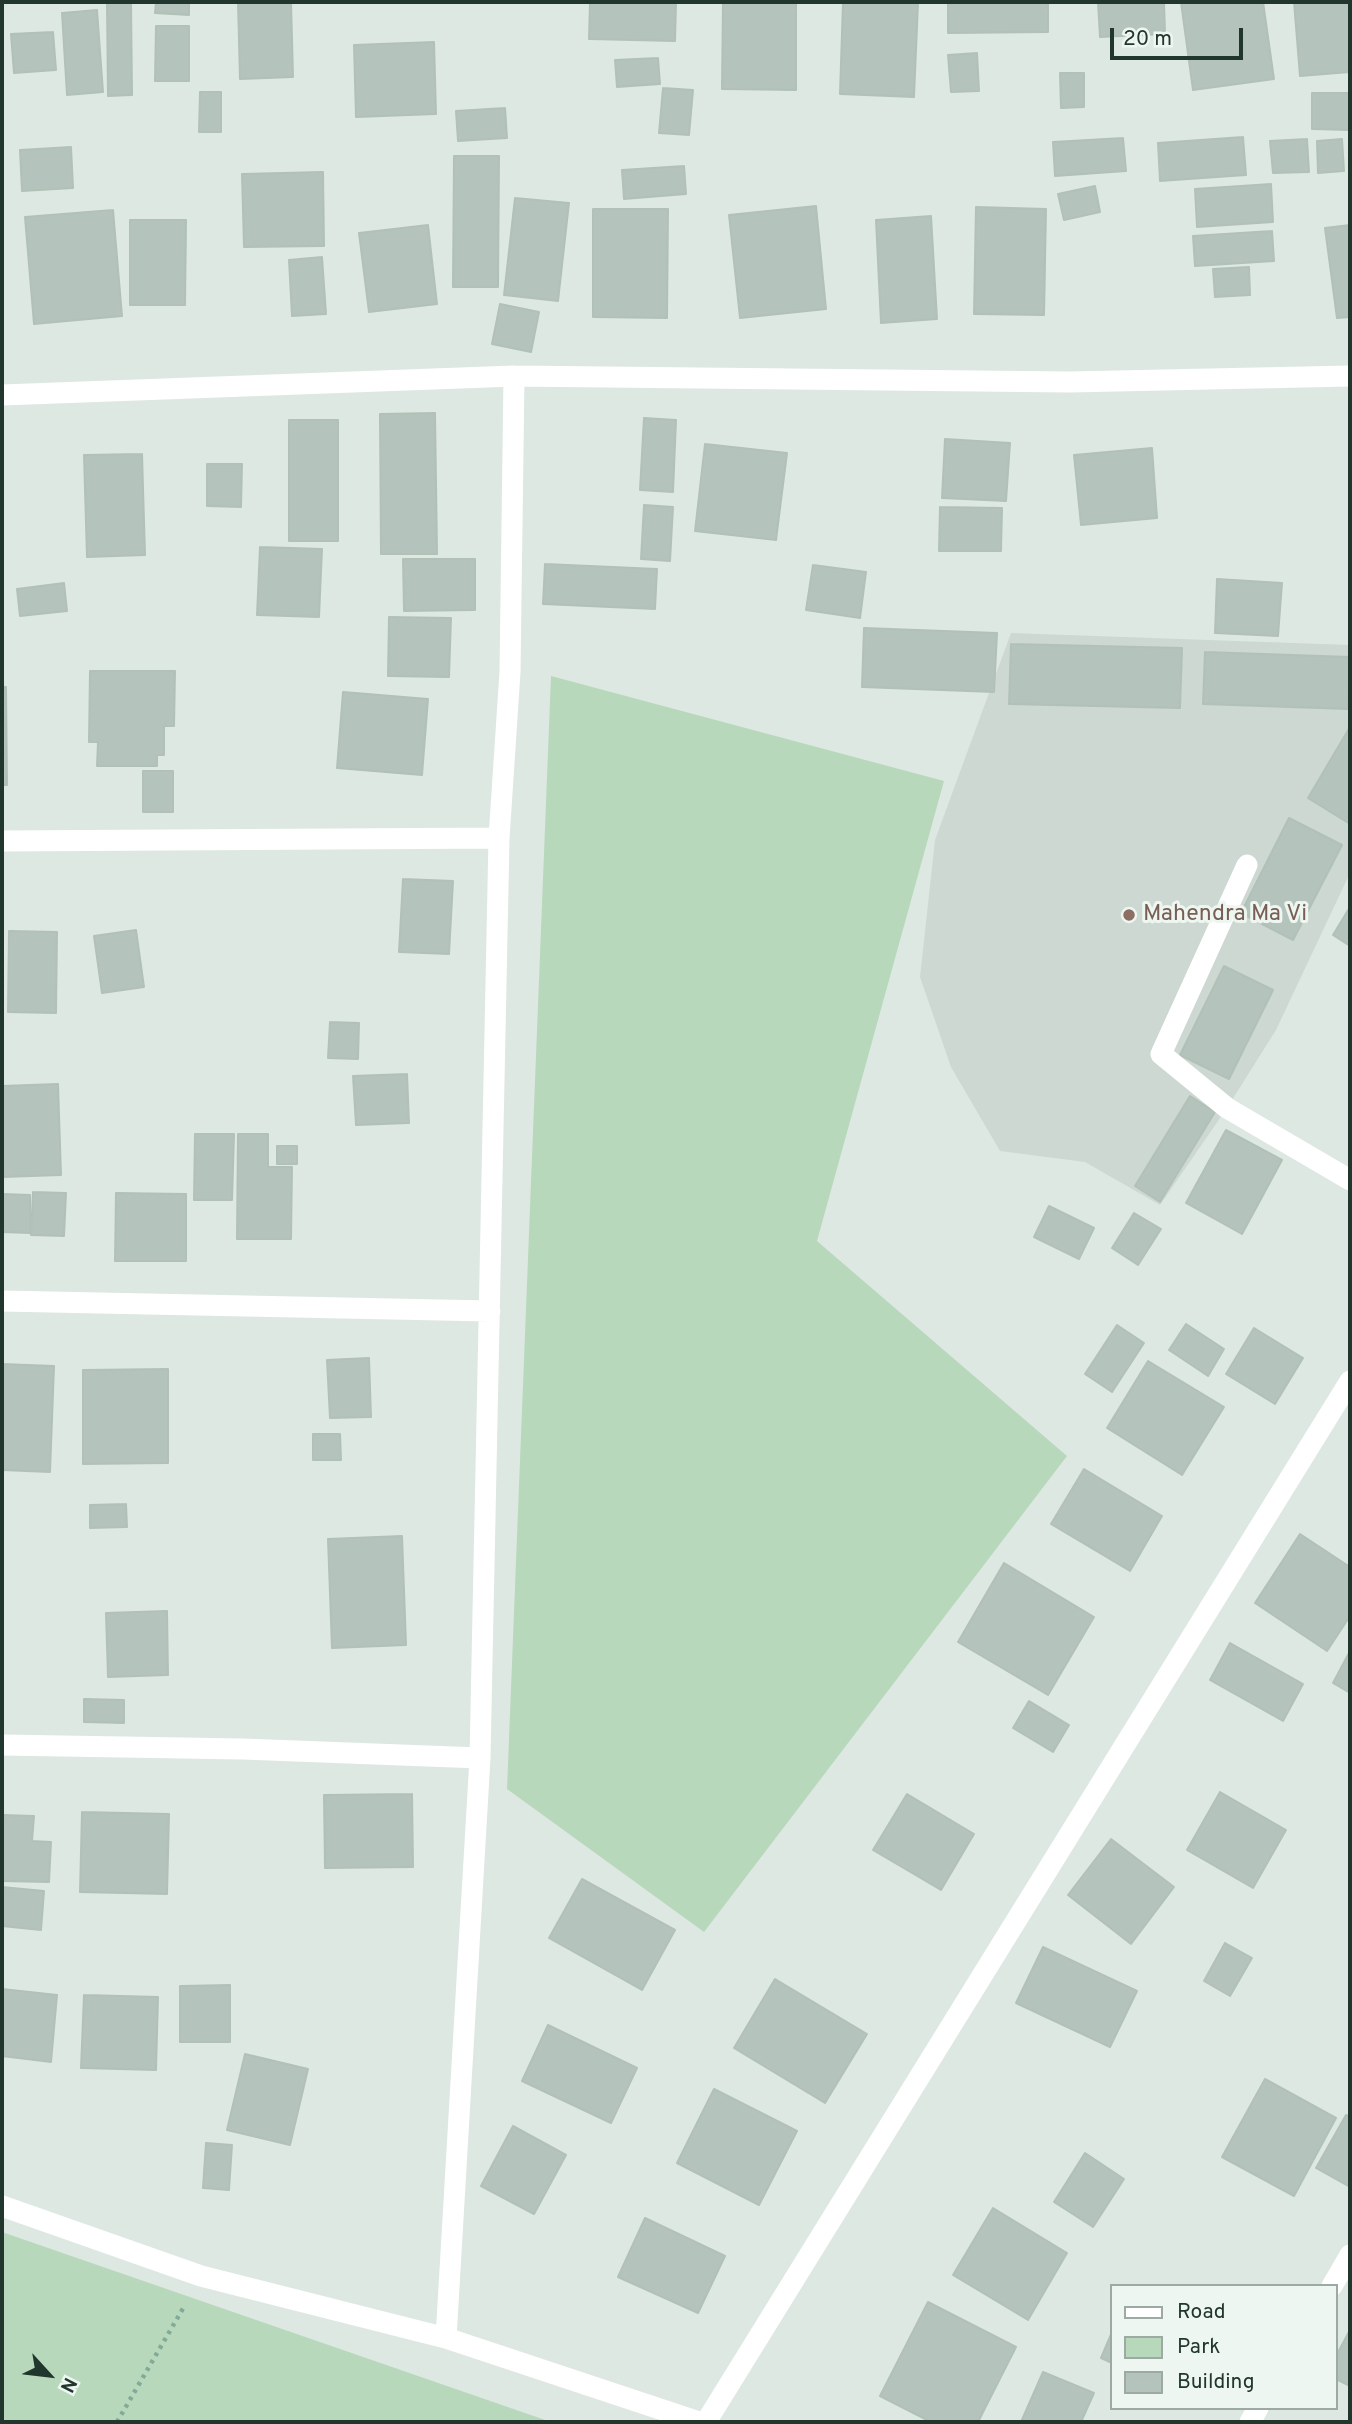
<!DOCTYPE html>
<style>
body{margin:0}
#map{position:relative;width:1352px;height:2424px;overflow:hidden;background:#dee8e2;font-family:Overpass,sans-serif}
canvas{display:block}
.frame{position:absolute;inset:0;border:4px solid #21372e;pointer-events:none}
.legend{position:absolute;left:1110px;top:2284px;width:228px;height:126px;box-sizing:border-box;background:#eef6f1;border:2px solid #9caaa3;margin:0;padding:9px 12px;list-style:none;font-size:21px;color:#21372e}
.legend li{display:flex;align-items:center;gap:14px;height:35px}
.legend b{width:35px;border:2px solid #9caaa3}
.north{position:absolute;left:14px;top:2340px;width:70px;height:70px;-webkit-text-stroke:5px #eef6f1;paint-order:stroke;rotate:117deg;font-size:19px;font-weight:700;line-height:28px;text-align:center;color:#21372e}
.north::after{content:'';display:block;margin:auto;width:24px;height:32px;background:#21372e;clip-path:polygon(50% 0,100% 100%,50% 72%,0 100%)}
.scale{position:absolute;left:1110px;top:28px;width:133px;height:32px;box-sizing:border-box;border:4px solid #21372e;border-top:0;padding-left:9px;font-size:21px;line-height:24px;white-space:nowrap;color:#21372e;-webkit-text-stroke:5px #eef6f1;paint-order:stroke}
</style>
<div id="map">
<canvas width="1352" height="2424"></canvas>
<div class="frame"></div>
<ul class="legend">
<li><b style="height:9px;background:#fff"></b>Road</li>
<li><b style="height:19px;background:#b8d8bc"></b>Park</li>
<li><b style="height:19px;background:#b4c3bb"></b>Building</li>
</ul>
<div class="north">N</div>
<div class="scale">20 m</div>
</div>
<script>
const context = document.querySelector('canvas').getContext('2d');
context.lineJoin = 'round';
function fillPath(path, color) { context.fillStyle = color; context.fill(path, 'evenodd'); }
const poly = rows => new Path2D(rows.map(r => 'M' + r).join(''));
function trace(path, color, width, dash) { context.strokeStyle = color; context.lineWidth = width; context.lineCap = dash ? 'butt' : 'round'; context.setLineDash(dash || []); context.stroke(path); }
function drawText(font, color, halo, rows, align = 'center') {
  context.font = font + ' Overpass,sans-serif'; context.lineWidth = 6; context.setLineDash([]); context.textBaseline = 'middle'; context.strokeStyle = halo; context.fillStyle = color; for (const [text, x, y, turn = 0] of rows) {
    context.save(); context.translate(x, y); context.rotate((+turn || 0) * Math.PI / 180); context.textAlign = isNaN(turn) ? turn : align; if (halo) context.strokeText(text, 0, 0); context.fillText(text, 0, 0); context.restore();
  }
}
const built = poly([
 [1011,633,1350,645,1350,873,1276,1030,1227,1108,1160,1205,1085,1162,1000,1151,951,1067,920,977,935,840]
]);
const green = poly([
 [551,676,944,781,817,1241,1067,1456,704,1932,507,1789],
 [2,2232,551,2422,2,2422]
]);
const building = poly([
 [107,2,131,2,132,95,108,96,107,2],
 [156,2,189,2,189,15,155,13,156,2],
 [238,2,291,2,293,77,240,79,238,2],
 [590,2,676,2,675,41,589,39,590,2],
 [723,2,796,2,796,90,722,89,723,2],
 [843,2,918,2,914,97,840,94,843,2],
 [948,2,1048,2,1048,32,948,33,948,2],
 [1098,2,1164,2,1165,34,1100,37,1098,2],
 [1181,2,1263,2,1274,79,1193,90,1181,2],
 [1294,2,1350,2,1350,72,1300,76,1294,2],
 [97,10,103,92,67,95,62,13,97,10],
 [156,26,189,26,189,81,155,81,156,26],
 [53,32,56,70,14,73,11,34,53,32],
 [434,42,436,114,356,117,354,45,434,42],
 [977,53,979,91,951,92,948,55,977,53],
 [658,58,660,84,617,87,615,60,658,58],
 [1060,73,1084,73,1084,107,1061,108,1060,73],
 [663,88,693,90,689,135,659,133,663,88],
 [200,92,221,92,221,132,199,132,200,92],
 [1312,93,1350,93,1350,130,1312,129,1312,93],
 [505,108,507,138,458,141,456,111,505,108],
 [1243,137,1246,175,1160,181,1158,143,1243,137],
 [1123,138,1126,171,1055,176,1053,142,1123,138],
 [1307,139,1309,172,1273,173,1270,141,1307,139],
 [1342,139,1344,171,1318,173,1317,141,1342,139],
 [71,147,73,188,22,191,20,150,71,147],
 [454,156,499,156,498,287,453,287,454,156],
 [684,166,686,194,624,199,622,170,684,166],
 [323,172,324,246,244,247,242,174,323,172],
 [1271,184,1273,222,1197,227,1195,189,1271,184],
 [1095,186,1100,212,1064,220,1058,194,1095,186],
 [515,198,569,203,558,301,504,295,515,198],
 [816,206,826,309,740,318,729,215,816,206],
 [976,207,1046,209,1044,315,974,314,976,207],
 [593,209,668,209,667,318,593,317,593,209],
 [113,210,122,316,34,324,25,217,113,210],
 [931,216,937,319,881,323,876,220,931,216],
 [130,220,186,220,185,305,130,305,130,220],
 [428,225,437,304,369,312,359,233,428,225],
 [1350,225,1350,317,1337,318,1325,228,1350,225],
 [1272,231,1274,261,1195,266,1193,236,1272,231],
 [322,257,326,314,292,316,289,260,322,257],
 [1249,267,1250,295,1215,297,1213,269,1249,267],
 [500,304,539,312,531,352,492,344,500,304],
 [435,413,437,554,381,554,380,414,435,413],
 [644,418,676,420,673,492,640,490,644,418],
 [289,420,338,420,338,541,289,541,289,420],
 [945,439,1010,443,1006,501,942,498,945,439],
 [705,444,787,453,776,540,695,531,705,444],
 [1152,448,1157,518,1081,525,1074,455,1152,448],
 [142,454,145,555,87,557,84,455,142,454],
 [207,464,242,464,241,507,207,506,207,464],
 [644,505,673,507,670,561,641,559,644,505],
 [940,507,1002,508,1001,551,939,551,940,507],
 [260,547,322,549,319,617,257,615,260,547],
 [403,559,475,559,475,610,404,611,403,559],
 [545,564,657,569,655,609,543,604,545,564],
 [813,565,866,572,860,618,806,610,813,565],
 [1217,579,1282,583,1278,636,1215,633,1217,579],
 [64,583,67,611,20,616,17,589,64,583],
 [389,617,451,618,449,677,388,676,389,617],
 [864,628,997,633,994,692,862,687,864,628],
 [1011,644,1182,648,1180,708,1009,704,1011,644],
 [1205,652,1350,657,1348,709,1203,704,1205,652],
 [90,671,175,671,174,726,164,726,164,755,157,755,157,766,97,766,98,742,89,742,90,671],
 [2,687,6,687,7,785,2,785,2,687],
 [343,692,428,699,422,775,337,768,343,692],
 [1350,727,1350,824,1308,798,1350,727],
 [143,771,173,771,173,812,143,812,143,771],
 [1289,818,1342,845,1293,940,1241,913,1289,818],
 [403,879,453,881,449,954,399,952,403,879],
 [1350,907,1350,946,1333,935,1350,907],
 [136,930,144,987,102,993,94,936,136,930],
 [9,931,57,932,56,1013,8,1012,9,931],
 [1224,966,1273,990,1229,1079,1180,1055,1224,966],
 [330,1022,359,1023,358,1059,328,1058,330,1022],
 [407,1074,409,1123,356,1125,353,1076,407,1074],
 [58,1084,61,1175,2,1177,2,1086,58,1084],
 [1190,1096,1215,1112,1160,1202,1135,1186,1190,1096],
 [1226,1130,1282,1160,1242,1234,1186,1203,1226,1130],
 [195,1134,234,1134,232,1200,194,1200,195,1134],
 [238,1134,268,1134,268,1167,292,1167,291,1239,237,1239,238,1134],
 [277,1146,297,1146,297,1164,277,1164,277,1146],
 [33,1192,66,1193,64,1236,31,1235,33,1192],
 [116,1193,186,1194,186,1261,115,1261,116,1193],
 [2,1194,30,1195,30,1233,2,1232,2,1194],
 [1049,1206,1094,1228,1079,1259,1034,1237,1049,1206],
 [1134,1213,1161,1229,1138,1265,1112,1248,1134,1213],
 [1186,1324,1224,1349,1208,1376,1169,1350,1186,1324],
 [1117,1325,1144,1343,1112,1392,1085,1374,1117,1325],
 [1254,1328,1303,1358,1275,1404,1226,1374,1254,1328],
 [369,1358,371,1417,330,1418,327,1360,369,1358],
 [1148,1361,1224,1407,1182,1475,1107,1428,1148,1361],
 [2,1364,54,1366,50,1472,2,1470,2,1364],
 [168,1369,168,1463,83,1464,83,1370,168,1369],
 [313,1434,340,1434,341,1460,313,1460,313,1434],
 [1084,1469,1162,1516,1130,1571,1051,1524,1084,1469],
 [126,1504,127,1527,90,1528,90,1505,126,1504],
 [1300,1534,1350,1567,1350,1616,1327,1651,1255,1603,1300,1534],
 [402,1536,406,1645,332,1648,328,1539,402,1536],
 [1004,1563,1094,1617,1048,1695,958,1642,1004,1563],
 [167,1611,168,1675,108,1677,106,1613,167,1611],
 [1230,1643,1303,1684,1283,1721,1210,1680,1230,1643],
 [1350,1651,1350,1693,1333,1683,1350,1651],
 [84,1699,124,1700,124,1723,84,1722,84,1699],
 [1029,1701,1069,1725,1053,1752,1013,1728,1029,1701],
 [1220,1792,1286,1830,1253,1888,1187,1850,1220,1792],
 [412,1794,413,1867,325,1868,324,1795,412,1794],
 [907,1794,974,1834,941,1890,873,1850,907,1794],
 [82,1812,169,1814,167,1894,80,1892,82,1812],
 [2,1815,34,1816,32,1841,51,1842,49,1882,2,1881,2,1815],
 [1111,1839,1174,1887,1131,1944,1068,1895,1111,1839],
 [582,1879,675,1930,642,1990,549,1938,582,1879],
 [2,1887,44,1891,41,1930,2,1926,2,1887],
 [1225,1943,1252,1958,1230,1996,1204,1981,1225,1943],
 [1043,1947,1137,1991,1110,2047,1016,2003,1043,1947],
 [775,1979,867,2034,825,2103,734,2048,775,1979],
 [230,1985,230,2042,180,2042,180,1986,230,1985],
 [2,1989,57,1995,51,2062,2,2056,2,1989],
 [84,1995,158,1997,156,2070,81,2068,84,1995],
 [548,2025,637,2068,611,2123,522,2081,548,2025],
 [245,2054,308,2069,290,2145,227,2130,245,2054],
 [1265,2079,1336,2118,1294,2196,1222,2157,1265,2079],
 [714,2089,797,2131,759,2205,677,2163,714,2089],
 [1346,2115,1350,2117,1350,2187,1316,2168,1346,2115],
 [513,2126,566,2155,534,2214,481,2186,513,2126],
 [206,2143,232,2145,229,2190,203,2188,206,2143],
 [1085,2153,1124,2179,1093,2227,1054,2202,1085,2153],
 [993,2208,1067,2253,1028,2320,953,2275,993,2208],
 [645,2218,725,2256,698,2313,618,2277,645,2218],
 [928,2302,1016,2347,978,2422,931,2422,880,2396,928,2302],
 [1350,2330,1350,2386,1336,2379,1336,2356,1350,2330],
 [1112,2332,1112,2363,1101,2358,1112,2332],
 [1043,2372,1094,2393,1081,2422,1021,2422,1043,2372]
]);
const path = poly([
 [117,2422,185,2305]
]);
const service = poly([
 [1247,865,1161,1054,1227,1108,1350,1180]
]);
const minor = poly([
 [2,395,514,376,1070,382,1350,376],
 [2,841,499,838],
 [2,1301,490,1311],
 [2,1745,243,1749,480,1758],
 [2,2206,201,2276,446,2338,699,2422],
 [1332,2286,1350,2255],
 [446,2338,480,1758,499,838,510,672,514,376],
 [706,2422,1350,1381],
 [1250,2422,1258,2408]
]);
const markers = [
 [1129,915,7,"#8d6e63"]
];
const educationNames = [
 ["Mahendra Ma Vi",1143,915]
];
fillPath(built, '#ccd8d1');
fillPath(green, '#b8d8bc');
fillPath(building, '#b4c3bb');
trace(building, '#b1c1b8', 2);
trace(path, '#81aa97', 4.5, [3.5, 5]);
trace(service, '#fff', 21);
trace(minor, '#fff', 21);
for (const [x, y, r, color] of markers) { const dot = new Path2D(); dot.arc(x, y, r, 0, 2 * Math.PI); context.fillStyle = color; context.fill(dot); trace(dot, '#eef6f1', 2.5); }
drawText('23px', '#785e54', '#eef6f1', educationNames, 'left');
</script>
